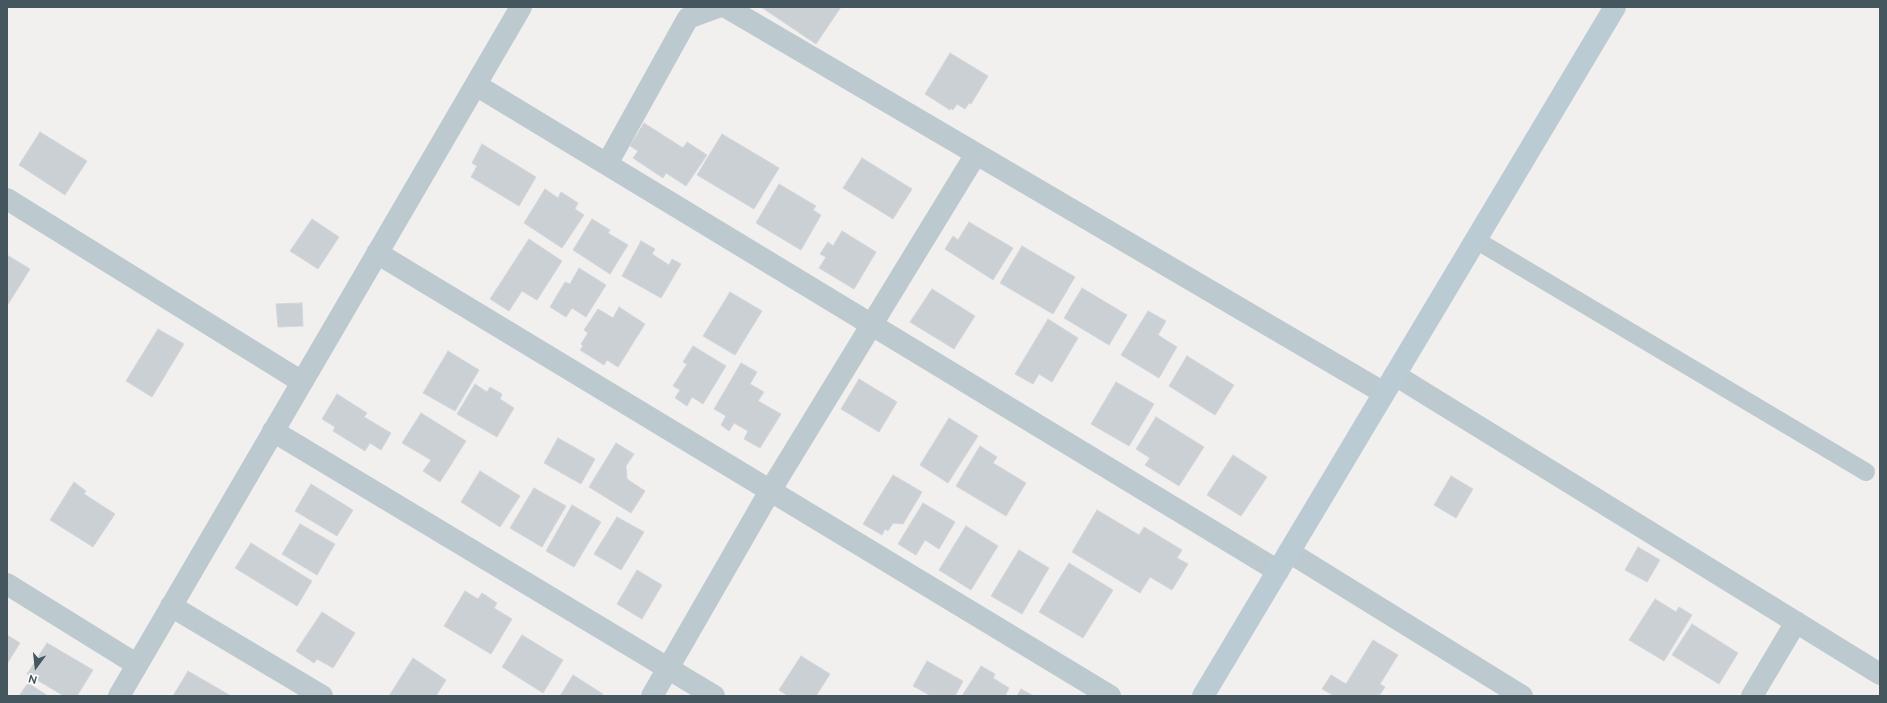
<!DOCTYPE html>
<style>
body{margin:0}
#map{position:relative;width:1887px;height:703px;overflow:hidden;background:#f2efef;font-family:Raleway,sans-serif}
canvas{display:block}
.frame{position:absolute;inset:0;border:8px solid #46565e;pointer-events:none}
.north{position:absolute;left:16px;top:647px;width:40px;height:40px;-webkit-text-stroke:3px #fff;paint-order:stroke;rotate:195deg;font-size:11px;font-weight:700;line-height:16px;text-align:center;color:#46565e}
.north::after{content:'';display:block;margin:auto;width:14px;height:18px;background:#46565e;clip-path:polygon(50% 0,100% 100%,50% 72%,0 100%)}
</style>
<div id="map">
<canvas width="1887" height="703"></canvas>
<div class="frame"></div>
<div class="north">N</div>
</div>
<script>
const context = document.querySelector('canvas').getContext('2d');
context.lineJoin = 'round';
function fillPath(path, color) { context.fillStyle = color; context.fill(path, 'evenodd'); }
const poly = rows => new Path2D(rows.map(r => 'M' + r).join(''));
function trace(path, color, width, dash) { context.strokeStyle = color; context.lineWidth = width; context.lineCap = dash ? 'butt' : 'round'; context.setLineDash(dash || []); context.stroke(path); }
const building = poly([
 [761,7,841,7,816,44,761,7],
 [950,53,988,76,971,104,969,103,965,109,957,104,953,110,951,108,950,110,925,94,950,53],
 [644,123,683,148,687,142,707,155,686,186,666,173,663,178,633,158,638,151,630,146,644,123],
 [40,132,87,161,65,195,19,165,40,132],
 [722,134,779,168,754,209,697,175,722,134],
 [482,144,536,177,519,206,471,177,477,166,472,163,482,144],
 [862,158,912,189,893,219,843,188,862,158],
 [779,184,816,206,813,210,821,215,801,250,756,223,779,184],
 [545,189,558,198,561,192,578,203,575,209,584,215,562,248,524,223,545,189],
 [312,219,339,237,318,269,290,251,312,219],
 [592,219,610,230,608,233,628,245,610,274,573,250,592,219],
 [969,222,1013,248,993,280,945,249,953,236,958,240,969,222],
 [842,231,876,252,854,289,819,268,826,257,820,254,828,242,833,246,842,231],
 [529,239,562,261,537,300,522,291,509,311,490,299,529,239],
 [641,241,655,249,652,254,669,265,672,259,681,264,661,298,622,276,641,241],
 [1022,246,1075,277,1053,314,1000,283,1022,246],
 [7,255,30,269,7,306,7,255],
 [579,268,606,285,586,317,572,308,566,317,550,307,565,282,570,284,579,268],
 [1082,288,1127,315,1109,345,1064,318,1082,288],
 [932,289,975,316,954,349,910,322,932,289],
 [730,292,762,311,735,355,703,336,730,292],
 [302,303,303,326,278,327,276,304,302,303],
 [619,307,645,324,618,367,607,360,604,365,580,350,583,346,581,344,588,333,584,330,598,309,613,318,619,307],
 [1148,311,1166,321,1158,335,1177,347,1159,378,1121,355,1148,311],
 [1048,319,1078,338,1052,382,1039,374,1033,384,1015,374,1048,319],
 [158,329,184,344,152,397,126,381,158,329],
 [693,346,726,366,703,404,692,397,687,406,675,398,680,390,673,386,687,364,683,362,693,346],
 [448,351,479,370,455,411,423,393,448,351],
 [1187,356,1234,385,1215,415,1169,386,1187,356],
 [741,363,757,372,750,384,764,392,758,401,781,414,760,448,744,439,748,431,734,423,729,431,721,425,726,416,714,409,741,363],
 [859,379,897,402,879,432,841,409,859,379],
 [1116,382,1154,404,1129,446,1091,424,1116,382],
 [475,384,487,392,490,387,502,394,500,399,514,408,497,437,457,414,475,384],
 [337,394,367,413,364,417,391,433,381,450,370,443,365,451,333,431,335,427,322,419,337,394],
 [421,413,466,441,440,482,423,471,431,460,402,443,421,413],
 [1156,417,1204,447,1179,486,1145,465,1150,458,1136,449,1156,417],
 [949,418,978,436,948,483,920,465,949,418],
 [558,438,595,459,581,484,544,463,558,438],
 [616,443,634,454,626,466,627,479,645,491,631,513,589,487,616,443],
 [980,446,997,457,993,463,1026,483,1006,516,956,486,980,446],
 [1233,455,1267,477,1241,516,1207,495,1233,455],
 [480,471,520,496,500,527,461,502,480,471],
 [893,475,922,492,903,524,893,523,888,531,885,529,882,535,863,524,893,475],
 [1451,476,1473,489,1456,518,1434,505,1451,476],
 [74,482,86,491,84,494,115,514,93,547,50,520,74,482],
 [311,484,353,510,337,536,295,511,311,484],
 [534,488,566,506,542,547,510,528,534,488],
 [923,503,955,522,939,549,925,540,916,555,898,544,923,503],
 [572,505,601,522,574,567,546,551,572,505],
 [1097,510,1139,535,1144,527,1182,550,1177,558,1188,564,1172,590,1150,577,1140,593,1072,552,1097,510],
 [617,517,644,532,621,570,594,554,617,517],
 [300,524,335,544,317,575,282,554,300,524],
 [966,526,998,546,971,590,939,570,966,526],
 [251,543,312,581,297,606,235,568,251,543],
 [1638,547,1660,560,1647,582,1625,570,1638,547],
 [1019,550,1049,568,1022,614,991,596,1019,550],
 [1069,563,1113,590,1083,638,1039,612,1069,563],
 [637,570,662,585,642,619,617,604,637,570],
 [465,591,478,599,482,593,497,603,494,608,512,619,491,654,444,626,465,591],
 [1655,599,1676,612,1679,607,1692,615,1664,661,1629,640,1655,599],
 [322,612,355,633,333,668,317,659,314,663,296,651,322,612],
 [1692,624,1738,653,1719,684,1672,655,1692,624],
 [7,635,20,643,7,664,7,635],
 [522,635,563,660,543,693,502,667,522,635],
 [1373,640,1398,655,1380,684,1385,687,1379,696,1334,696,1322,689,1331,675,1346,684,1373,640],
 [47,643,93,670,77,696,64,696,27,674,47,643],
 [801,656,830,674,816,696,788,696,779,690,801,656],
 [413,658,446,680,436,696,389,696,413,658],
 [927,661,963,681,955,696,931,696,913,686,927,661],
 [981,666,995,674,993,678,1009,688,1005,696,962,696,981,666],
 [188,671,231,696,173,696,188,671],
 [573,675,603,694,601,696,560,696,573,675],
 [28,683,48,696,19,696,28,683],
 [1021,689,1034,696,1017,696,1021,689]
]);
const lane = poly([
 [1476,240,1866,472]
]);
const street = poly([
 [726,7,1384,393],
 [476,85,1278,571],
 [607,164,688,18,718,7],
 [7,199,302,382],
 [377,253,1110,696],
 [1395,375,1880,674],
 [273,431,714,696],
 [1289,552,1522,696],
 [7,584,136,664],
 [171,606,322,696],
 [119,696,521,7],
 [652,696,770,491,976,154],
 [1752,696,1796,622]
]);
const secondary = poly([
 [1203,696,1615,7]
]);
fillPath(building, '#cbd0d4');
trace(building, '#d2d6db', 1);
trace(lane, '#bccacf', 18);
trace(street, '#bccacf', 22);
trace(secondary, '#bbcbd4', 22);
</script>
